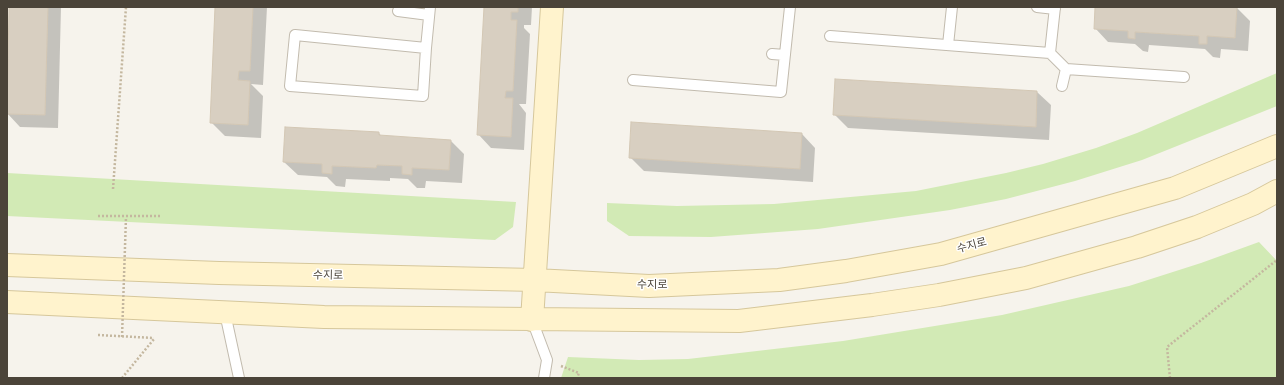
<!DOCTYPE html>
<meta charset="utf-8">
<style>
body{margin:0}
#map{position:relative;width:1284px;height:385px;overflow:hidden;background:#f6f3ec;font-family:"Titillium Web",sans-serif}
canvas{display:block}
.frame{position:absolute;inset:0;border:8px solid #4b4439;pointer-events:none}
</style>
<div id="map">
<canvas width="1284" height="385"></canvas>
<div class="frame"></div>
</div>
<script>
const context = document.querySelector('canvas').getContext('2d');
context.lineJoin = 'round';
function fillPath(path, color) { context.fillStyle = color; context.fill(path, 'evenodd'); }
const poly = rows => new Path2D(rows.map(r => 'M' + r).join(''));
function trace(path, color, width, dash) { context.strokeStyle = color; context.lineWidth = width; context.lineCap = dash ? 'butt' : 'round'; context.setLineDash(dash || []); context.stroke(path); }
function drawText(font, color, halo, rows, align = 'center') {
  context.font = font + ' "Titillium Web","Noto Sans KR",sans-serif'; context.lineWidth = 3; context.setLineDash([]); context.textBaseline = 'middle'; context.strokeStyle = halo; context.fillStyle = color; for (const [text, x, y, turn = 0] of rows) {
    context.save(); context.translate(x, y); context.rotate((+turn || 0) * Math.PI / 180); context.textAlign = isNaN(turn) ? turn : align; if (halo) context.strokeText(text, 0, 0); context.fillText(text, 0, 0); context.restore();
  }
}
const green = poly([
 [1277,73,1277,106,1142,160,1075,181,1006,199,950,210,818,229,711,237,629,236,607,221,607,203,677,206,774,204,916,191,1006,173,1043,164,1096,148,1137,133],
 [7,173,516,202,513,227,495,240,7,216],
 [1259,242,1277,261,1277,378,561,378,568,357,639,360,688,359,843,341,1002,315,1129,286,1201,263]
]);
const shadow = poly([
 [10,7,61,7,58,128,20,127,7,113],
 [216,7,267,7,263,85,251,84,263,96,261,138,225,136,211,122],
 [485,7,532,7,531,25,524,25,524,28,530,34,526,104,519,104,526,113,524,150,491,148,478,134],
 [1096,7,1236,7,1250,21,1248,51,1221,49,1220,58,1213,57,1205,49,1149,45,1148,52,1143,51,1135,44,1108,42,1095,28],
 [1037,92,1051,105,1049,140,848,128,834,114],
 [379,133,382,137,450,140,464,154,462,183,426,181,425,188,417,188,408,179,390,178,390,181,346,179,345,187,336,186,327,177,298,175,284,162],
 [802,134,815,148,813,182,644,171,630,157]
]);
const building = poly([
 [9,7,48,7,45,115,7,114,9,7],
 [215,7,253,7,250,71,239,71,238,80,250,81,248,125,210,123,215,7],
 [484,7,518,7,518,12,511,12,511,20,517,20,513,91,506,91,505,98,513,98,511,137,477,135,484,7],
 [1095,7,1237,7,1235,38,1207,36,1207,44,1199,44,1199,36,1135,32,1135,39,1128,38,1128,31,1094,29,1095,7],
 [835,79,1037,91,1036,127,833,115,835,79],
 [631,122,802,133,800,169,629,158,631,122],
 [285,127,379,132,379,135,451,140,449,170,412,168,412,175,402,174,402,166,377,165,376,168,332,166,332,174,322,173,322,164,283,162,285,127]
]);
const path = poly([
 [113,189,126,7],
 [98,216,160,216],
 [98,335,154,338],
 [561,366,579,373,577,378],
 [122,378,154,339],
 [1170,378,1167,347,1277,260]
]);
const lane = poly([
 [1037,7,1055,9],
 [398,11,429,15],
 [830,36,1050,53,1066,69,1184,77],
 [948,45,952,7],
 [426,48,295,35,290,86,423,96,426,48,430,7],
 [1050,53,1055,7],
 [772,54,785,55],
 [633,80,781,92,790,7],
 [1062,86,1066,69],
 [225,313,239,378],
 [532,320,547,360,544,378]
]);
const secondary = poly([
 [7,265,219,273,535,280,649,286,779,280,846,271,941,254,1175,188,1277,146],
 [7,302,324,317,739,321,872,305,939,295,1026,278,1137,247,1197,227,1253,204,1277,191],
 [532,320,552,7]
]);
const pathBridge = poly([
 [122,337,126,217]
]);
const streetNames = [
 ["수지로",972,246,-15],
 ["수지로",328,276,1],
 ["수지로",652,285]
];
fillPath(green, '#d2eab5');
fillPath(shadow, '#0003');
fillPath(building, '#d8cfc1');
trace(building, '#d3c7b4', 1);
trace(lane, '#c2bbae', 12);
trace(secondary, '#d6c79b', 24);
trace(path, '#c4b79f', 2.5, [2, 2]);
trace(lane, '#fff', 10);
trace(secondary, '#fff3cd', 22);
trace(pathBridge, '#c4b79f', 2.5, [2, 2]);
drawText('11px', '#4b4439', '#fff', streetNames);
</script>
